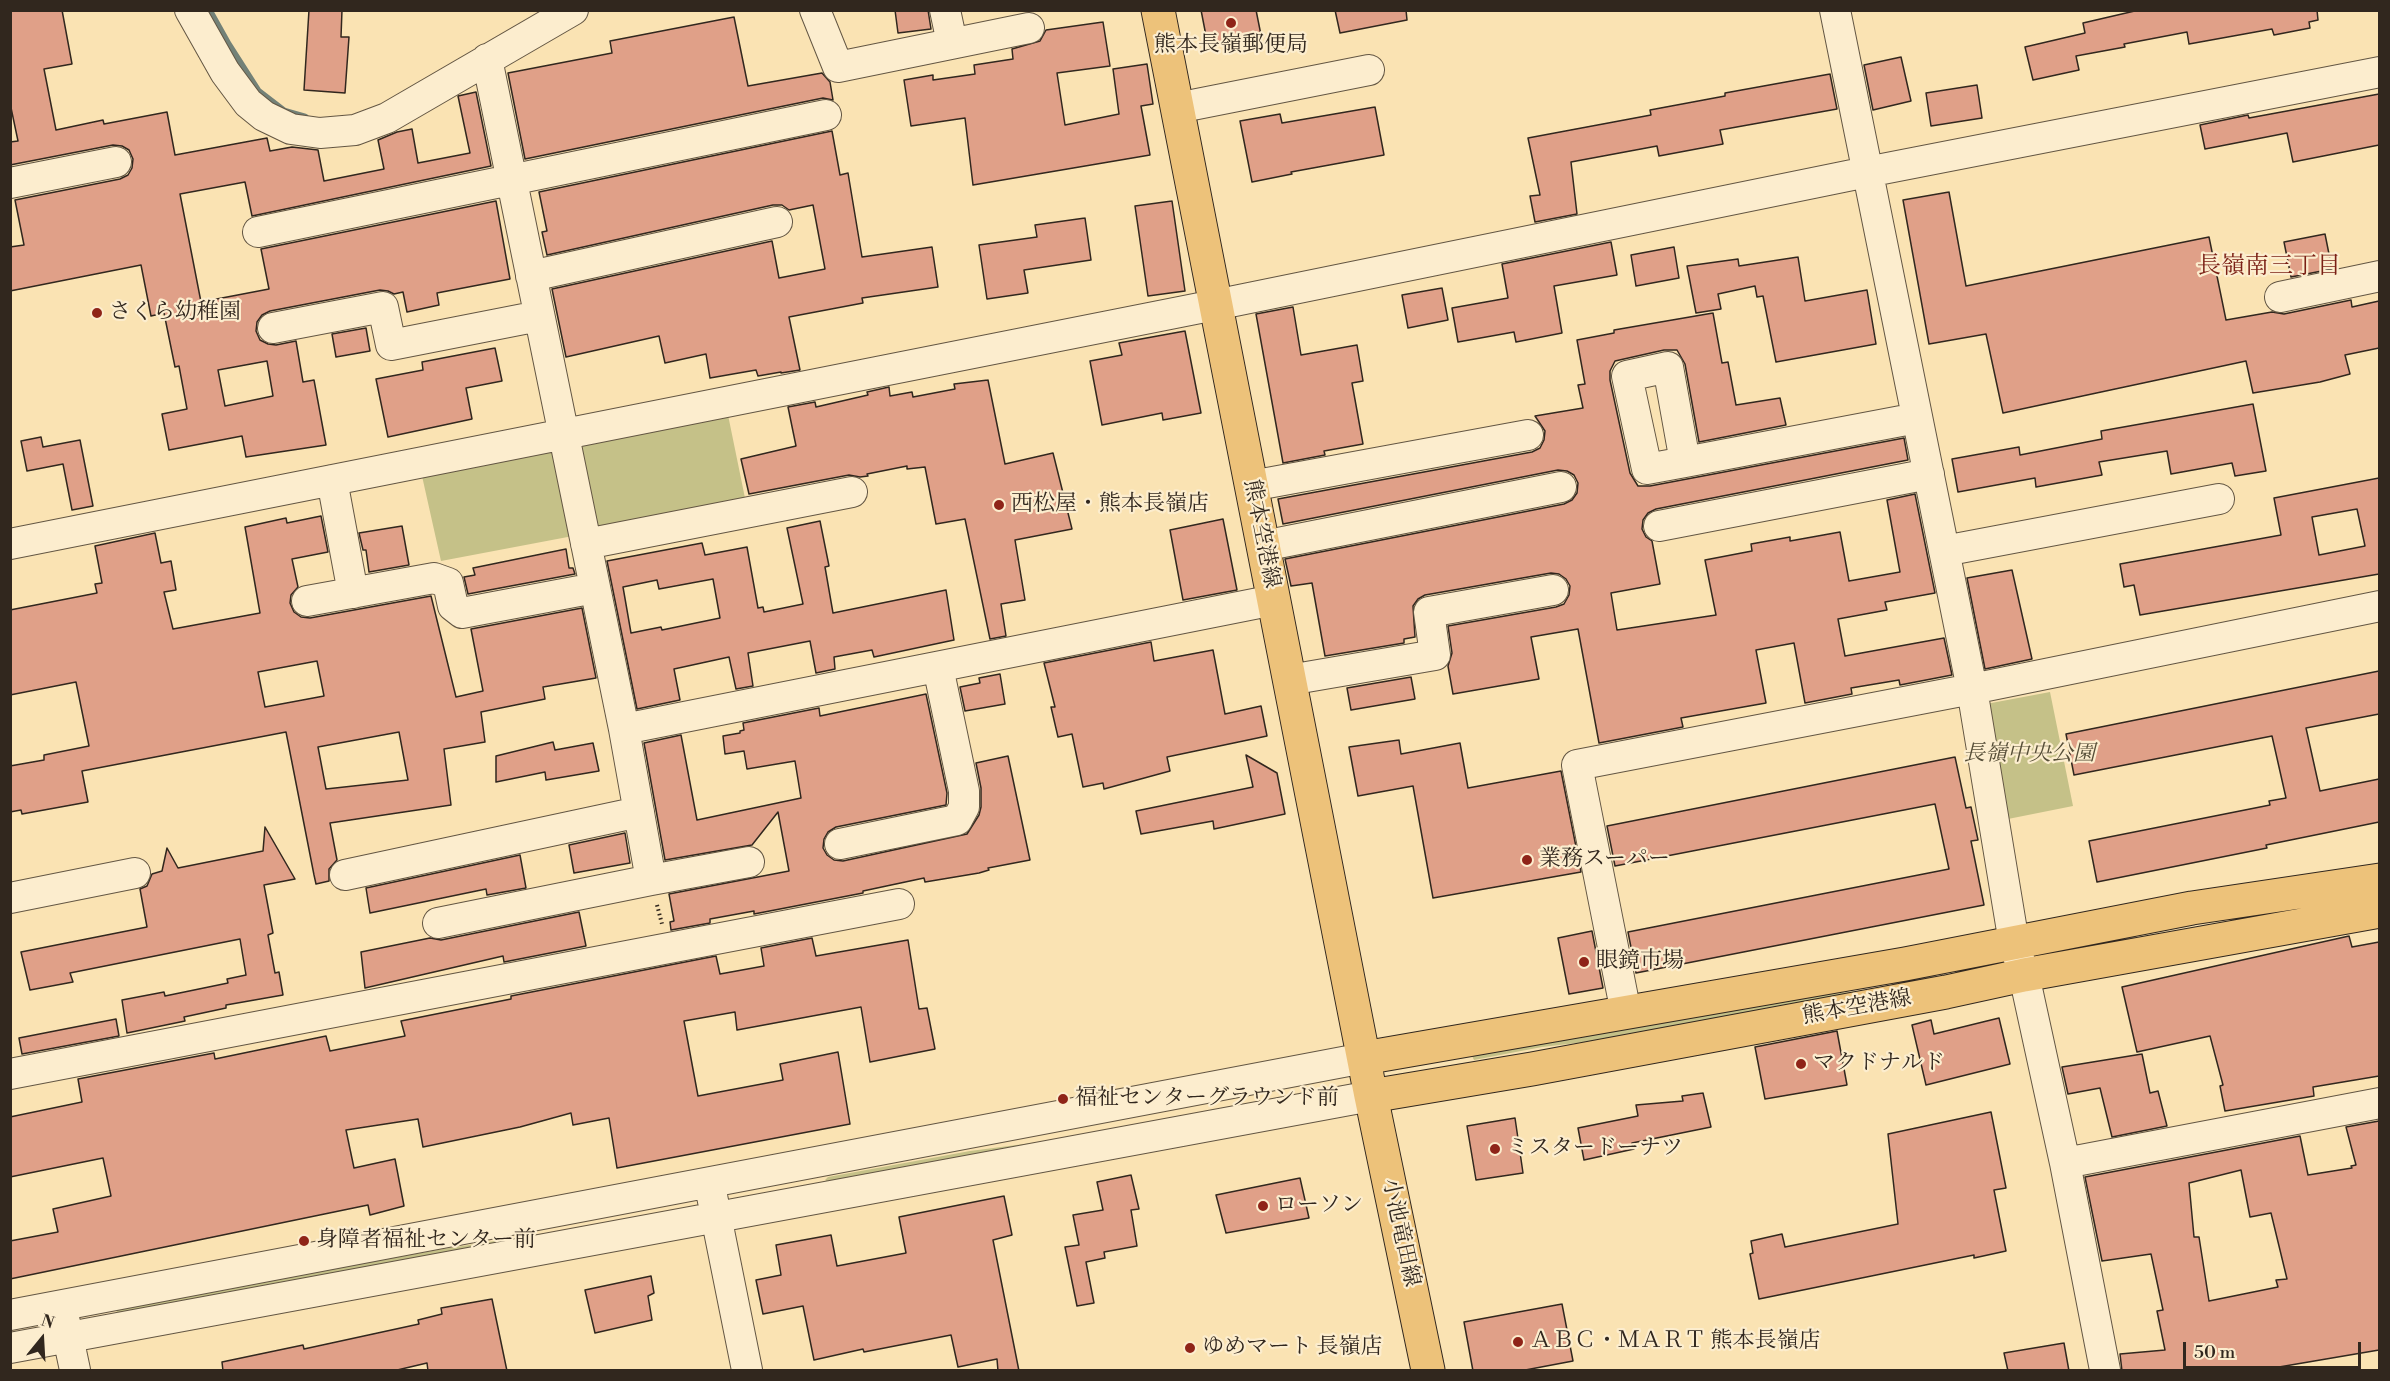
<!DOCTYPE html>
<meta charset="utf-8">
<style>
body{margin:0}
#map{position:relative;width:2390px;height:1381px;overflow:hidden;background:#fae3b3;font-family:"Libre Bodoni",serif}
canvas{display:block}
.frame{position:absolute;inset:0;border:12px solid #31271e;pointer-events:none}
.north{position:absolute;left:12px;top:1309px;width:60px;height:60px;-webkit-text-stroke:4px #fcedce;paint-order:stroke;rotate:18deg;font-size:16px;font-weight:700;line-height:24px;text-align:center;color:#31271e}
.north::after{content:'';display:block;margin:auto;width:21px;height:27px;background:#31271e;clip-path:polygon(50% 0,100% 100%,50% 72%,0 100%)}
.scale{position:absolute;left:2183px;top:1342px;width:178px;height:27px;box-sizing:border-box;border:3px solid #31271e;border-top:0;padding-left:8px;font-size:18px;line-height:21px;white-space:nowrap;color:#31271e;-webkit-text-stroke:4px #fcedce;paint-order:stroke}
</style>
<div id="map">
<canvas width="2390" height="1381"></canvas>
<div class="frame"></div>
<div class="north">N</div>
<div class="scale">50 m</div>
</div>
<script>
const context = document.querySelector('canvas').getContext('2d');
context.lineJoin = 'round';
function fillPath(path, color) { context.fillStyle = color; context.fill(path, 'evenodd'); }
const poly = rows => new Path2D(rows.map(r => 'M' + r).join(''));
function trace(path, color, width, dash) { context.strokeStyle = color; context.lineWidth = width; context.lineCap = dash ? 'butt' : 'round'; context.setLineDash(dash || []); context.stroke(path); }
function drawText(font, color, halo, rows, align = 'center') {
  context.font = font + ' "Libre Bodoni","Noto Serif JP",serif'; context.lineWidth = 4.5; context.setLineDash([]); context.textBaseline = 'middle'; context.strokeStyle = halo; context.fillStyle = color; for (const [text, x, y, turn = 0] of rows) {
    context.save(); context.translate(x, y); context.rotate((+turn || 0) * Math.PI / 180); context.textAlign = isNaN(turn) ? turn : align; if (halo) context.strokeText(text, 0, 0); context.fillText(text, 0, 0); context.restore();
  }
}
const green = poly([
 [727,410,746,503,593,533,575,440],
 [555,445,573,536,441,561,422,476],
 [2050,692,2073,806,2008,819,1986,704],
 [1936,977,1937,981,1646,1035,1542,1047,1474,1060,1472,1056,1775,1000,1868,990],
 [1140,1129,921,1164,828,1182,825,1180,828,1177,970,1151],
 [605,1224,116,1314,117,1310,266,1281,443,1249]
]);
const stream = poly([
 [209,10,228,44,258,91,284,111,305,117]
]);
const building = poly([
 [10,10,62,10,72,64,44,69,56,130,103,120,104,124,167,112,175,155,267,138,270,151,292,147,318,150,324,181,384,169,378,140,397,132,412,129,418,163,470,153,458,96,476,92,491,166,252,216,245,182,180,194,201,302,269,289,261,249,496,201,510,279,437,293,439,305,407,312,403,292,394,294,388,291,380,290,270,311,262,315,257,322,256,331,260,340,268,344,276,345,296,341,303,382,314,380,326,445,246,457,242,436,169,450,162,414,187,409,179,366,175,367,164,313,151,316,141,265,10,291,10,247,24,245,15,200,120,179,128,175,132,168,133,159,129,150,122,146,113,145,10,165,10,142,18,141,10,103,10,10],
 [267,361,273,396,225,406,218,370,267,361],
 [309,10,342,10,341,37,349,37,345,93,304,90,309,10],
 [895,10,928,10,931,29,898,33,895,10],
 [1201,10,1256,10,1261,35,1208,46,1201,10],
 [1335,10,1406,10,1407,20,1340,33,1335,10],
 [2139,10,2317,10,2318,20,2309,22,2310,28,2274,35,2272,29,2189,44,2187,32,2124,44,2125,47,2076,56,2079,70,2033,80,2025,47,2085,33,2083,23,2139,10],
 [734,17,748,86,822,73,830,82,833,100,823,98,525,159,508,73,612,53,610,41,734,17],
 [1103,22,1110,66,1057,73,1065,125,1119,114,1113,69,1147,64,1153,104,1141,106,1150,155,973,185,965,118,911,126,904,80,933,75,933,80,975,74,974,65,1013,59,1012,49,1040,41,1046,30,1103,22],
 [1901,57,1911,101,1873,110,1864,65,1901,57],
 [1830,74,1837,109,1720,130,1723,144,1659,156,1657,146,1571,162,1577,214,1535,222,1530,196,1540,195,1528,138,1651,115,1650,110,1725,96,1725,93,1830,74],
 [1977,85,1982,118,1931,126,1926,93,1977,85],
 [2379,94,2379,145,2293,162,2287,133,2205,149,2200,125,2248,115,2249,118,2379,94],
 [1375,107,1384,155,1291,172,1292,174,1252,182,1240,121,1280,114,1282,123,1375,107],
 [832,131,840,175,848,173,862,257,932,247,938,287,862,298,863,303,789,317,800,370,781,373,781,372,758,376,756,370,710,378,706,354,665,363,659,336,566,357,552,289,772,241,779,278,825,269,813,205,789,210,782,205,773,205,547,255,542,232,547,231,539,192,832,131],
 [1949,192,1966,286,2209,237,2226,320,2272,312,2284,314,2351,300,2352,307,2379,301,2379,348,2345,355,2350,374,2320,382,2253,393,2246,361,2003,413,1986,334,1929,344,1903,200,1949,192],
 [1172,201,1185,291,1148,296,1135,206,1172,201],
 [1085,218,1091,260,1024,270,1028,293,987,299,979,245,1037,237,1035,225,1085,218],
 [2325,234,2332,269,2291,277,2284,242,2325,234],
 [1611,242,1617,275,1554,286,1562,333,1516,342,1514,332,1458,342,1452,308,1508,298,1502,264,1611,242],
 [1674,247,1679,278,1636,286,1631,255,1674,247],
 [1798,257,1805,301,1867,290,1876,344,1776,362,1763,296,1757,297,1755,286,1718,294,1721,309,1696,313,1687,266,1738,259,1739,266,1798,257],
 [1442,288,1448,320,1408,328,1402,295,1442,288],
 [1293,307,1301,355,1357,345,1363,381,1352,383,1363,444,1324,451,1325,455,1283,463,1256,314,1293,307],
 [1713,313,1722,363,1728,362,1736,405,1780,398,1786,425,1699,442,1685,364,1677,350,1664,350,1615,361,1610,371,1610,380,1630,473,1638,486,1650,486,1904,438,1908,460,1656,509,1648,513,1643,520,1642,529,1646,537,1652,541,1660,584,1611,593,1617,630,1716,615,1705,560,1752,551,1751,544,1790,537,1790,541,1840,532,1849,581,1900,572,1887,500,1915,494,1935,593,1885,602,1887,610,1838,619,1845,656,1944,638,1952,675,1900,685,1899,680,1851,688,1852,694,1805,703,1794,643,1756,650,1766,703,1681,718,1683,727,1599,743,1578,629,1531,637,1539,679,1453,694,1448,666,1452,653,1448,626,1556,607,1564,604,1569,595,1570,586,1566,579,1559,574,1551,573,1425,595,1418,599,1413,606,1415,637,1404,639,1404,643,1325,656,1312,583,1291,586,1285,559,1564,504,1572,500,1577,493,1578,483,1574,475,1567,471,1558,470,1283,524,1278,499,1532,452,1540,448,1544,440,1545,431,1535,416,1583,408,1578,385,1585,384,1577,340,1614,333,1614,330,1713,313],
 [366,328,370,351,336,357,332,334,366,328],
 [1185,331,1201,413,1163,420,1162,413,1102,425,1090,361,1122,355,1119,343,1185,331],
 [495,348,502,381,466,388,472,419,388,437,376,379,423,370,422,362,495,348],
 [988,380,1005,464,1053,453,1072,529,1015,540,1025,600,1001,604,1006,636,990,639,965,519,936,524,925,467,907,469,907,466,867,474,868,476,860,477,849,475,749,494,741,459,796,446,788,407,815,402,816,407,868,395,867,392,889,387,890,396,912,392,913,397,955,389,954,384,988,380],
 [2253,404,2266,471,2235,476,2232,463,2171,474,2167,451,2099,462,2102,475,2036,487,2035,478,1958,492,1952,459,2019,447,2020,455,2102,439,2101,431,2253,404],
 [41,437,43,447,80,440,93,506,72,510,63,464,27,471,21,441,41,437],
 [2379,478,2379,574,2140,615,2134,585,2124,587,2120,564,2281,535,2274,498,2379,478],
 [2357,509,2365,546,2319,555,2312,517,2357,509],
 [321,516,328,552,292,559,298,587,291,595,290,603,294,612,301,617,310,618,431,596,456,697,483,691,471,629,582,608,596,678,543,687,545,699,481,712,485,742,444,749,451,805,330,823,337,860,329,869,329,881,316,884,314,875,286,732,82,771,88,802,22,814,21,810,10,812,10,766,44,760,44,755,89,746,76,682,10,695,10,610,97,593,95,584,102,583,95,546,155,533,161,563,171,561,176,590,164,592,173,629,260,613,245,527,286,518,287,523,321,516],
 [317,661,324,696,265,707,258,672,317,661],
 [399,732,408,780,326,789,318,747,399,732],
 [1223,519,1237,590,1183,600,1170,530,1223,519],
 [820,521,829,566,825,567,833,613,946,590,954,640,874,657,872,650,834,657,835,669,816,673,810,641,748,653,753,686,736,689,729,657,674,669,680,700,637,709,607,561,702,543,705,555,747,547,758,608,763,607,764,612,803,604,787,528,820,521],
 [713,579,720,618,662,630,661,627,631,633,623,587,657,580,659,589,713,579],
 [402,526,409,565,369,572,366,550,363,550,359,533,402,526],
 [566,549,569,568,573,568,575,574,468,594,464,577,475,575,473,568,566,549],
 [2012,570,2032,659,1985,669,1967,578,2012,570],
 [1151,642,1154,661,1213,650,1225,714,1261,706,1267,736,1167,757,1170,771,1104,789,1103,783,1083,787,1072,734,1058,737,1051,707,1055,707,1044,663,1151,642],
 [2379,671,2379,714,2306,728,2320,791,2379,779,2379,822,2266,845,2267,848,2097,882,2089,841,2270,805,2269,801,2286,798,2272,736,2074,775,2066,734,2379,671],
 [1000,674,1005,704,965,711,960,687,980,683,979,678,1000,674],
 [1411,677,1415,699,1351,710,1347,688,1411,677],
 [926,694,947,793,946,805,836,827,828,832,824,839,823,848,827,855,834,860,843,861,967,834,979,815,981,807,981,788,976,763,1008,756,1030,860,988,868,989,870,979,873,925,882,924,878,863,891,863,893,754,914,754,911,710,919,710,923,671,930,670,922,674,921,669,894,789,871,778,812,752,845,665,860,644,743,681,735,697,820,801,798,795,761,747,769,744,751,725,754,723,736,740,733,740,731,744,730,743,723,819,708,820,716,926,694],
 [1399,740,1401,754,1460,743,1468,788,1561,771,1581,872,1433,898,1413,786,1358,796,1349,747,1399,740],
 [553,742,555,750,593,743,599,771,546,780,545,772,496,782,496,756,553,742],
 [1246,755,1277,773,1285,814,1214,829,1213,821,1141,834,1136,811,1253,787,1246,755],
 [1955,757,1966,808,1971,807,1978,840,1971,841,1984,905,1636,973,1628,932,1949,869,1935,804,1615,866,1607,826,1955,757],
 [265,827,295,879,264,885,273,933,268,935,275,973,279,972,283,995,226,1005,226,1008,184,1017,185,1021,127,1033,122,1000,164,992,165,996,228,983,227,979,246,975,240,939,70,973,73,982,30,990,21,952,147,927,140,889,147,886,152,874,162,871,167,848,178,868,263,851,265,827],
 [625,833,630,863,574,873,569,845,625,833],
 [520,855,526,888,487,895,486,889,370,913,366,888,520,855],
 [579,912,586,946,504,962,503,956,365,988,361,952,430,938,441,940,579,912],
 [1592,931,1603,988,1569,994,1558,938,1592,931],
 [2349,936,2352,947,2379,942,2379,1076,2313,1087,2314,1096,2225,1111,2220,1086,2223,1085,2210,1036,2137,1052,2122,987,2349,936],
 [812,938,816,956,908,940,919,1009,927,1008,935,1049,870,1062,861,1007,737,1030,735,1012,684,1021,698,1096,783,1080,780,1064,838,1052,850,1124,617,1168,609,1118,573,1125,571,1113,520,1127,423,1147,418,1119,346,1130,354,1168,395,1159,404,1206,370,1215,368,1205,10,1279,10,1241,58,1232,53,1209,111,1196,103,1158,10,1177,10,1117,82,1102,78,1079,214,1053,215,1059,326,1036,330,1051,405,1036,401,1021,511,999,511,996,716,956,720,974,764,966,761,948,812,938],
 [1999,1018,2010,1064,1926,1085,1912,1025,1931,1020,1934,1034,1999,1018],
 [116,1019,119,1036,22,1054,19,1038,116,1019],
 [1837,1031,1847,1085,1765,1099,1755,1047,1837,1031],
 [2142,1054,2150,1093,2158,1091,2167,1126,2112,1137,2100,1088,2068,1094,2062,1067,2142,1054],
 [1703,1093,1711,1127,1632,1143,1634,1149,1584,1160,1578,1128,1638,1116,1636,1105,1683,1101,1682,1096,1703,1093],
 [1991,1112,2006,1188,1994,1190,2006,1251,1974,1258,1974,1255,1759,1299,1750,1254,1753,1253,1751,1241,1782,1234,1785,1247,1898,1224,1888,1134,1991,1112],
 [1515,1118,1523,1173,1476,1180,1467,1126,1515,1118],
 [2379,1121,2379,1350,2279,1367,2280,1371,2122,1371,2120,1354,2165,1350,2157,1311,2163,1310,2151,1254,2102,1261,2085,1177,2300,1136,2308,1175,2352,1168,2351,1166,2356,1165,2346,1127,2379,1121],
 [2241,1170,2250,1217,2271,1213,2287,1279,2276,1280,2278,1287,2209,1301,2199,1237,2194,1237,2189,1183,2241,1170],
 [1131,1175,1139,1209,1131,1210,1137,1246,1104,1252,1105,1258,1086,1262,1094,1303,1077,1306,1065,1247,1079,1245,1073,1215,1103,1210,1097,1182,1131,1175],
 [1300,1178,1309,1218,1226,1233,1216,1195,1300,1178],
 [1004,1196,1012,1235,993,1240,1019,1371,998,1371,997,1359,958,1367,951,1335,864,1352,863,1349,814,1360,803,1306,763,1314,756,1280,781,1275,776,1245,831,1235,837,1266,906,1253,899,1217,1004,1196],
 [651,1276,654,1293,648,1296,652,1320,595,1333,585,1290,651,1276],
 [492,1299,507,1371,428,1371,427,1363,393,1371,223,1371,222,1362,303,1345,304,1349,419,1324,418,1320,442,1314,441,1308,492,1299],
 [1562,1304,1573,1361,1520,1371,1473,1371,1464,1322,1562,1304],
 [2064,1343,2069,1371,2008,1371,2004,1353,2064,1343]
]);
const path = poly([
 [657,905,662,924]
]);
const minor = poly([
 [190,10,225,72,248,103,264,116,291,129,320,133,355,130,387,118,573,10],
 [815,10,838,67,1029,28],
 [945,10,952,43],
 [1835,10,1972,689,2014,943,2024,975,2065,1163,2105,1370],
 [487,59,624,729,651,880],
 [1177,108,1369,70],
 [10,183,116,162],
 [258,232,826,115],
 [531,276,777,222],
 [2280,297,2380,276],
 [273,328,383,307,391,345,539,316],
 [1685,462,1668,367,1627,376,1647,469,1685,462,1917,418],
 [332,480,353,593],
 [1251,486,1528,435],
 [1659,526,1929,474],
 [10,544,1215,305,1867,172,2380,72],
 [586,544,852,492],
 [1263,546,1561,487],
 [1944,551,2219,499],
 [307,601,434,578,448,583,453,606,462,613,595,588],
 [1289,680,1435,655,1429,612,1553,590],
 [624,729,1274,600],
 [840,844,957,820,964,807,964,791,938,667],
 [345,875,639,812],
 [10,898,135,873],
 [438,923,651,880,749,862],
 [1626,1013,1577,765,1972,689,2380,606],
 [10,1074,899,904],
 [2065,1163,2380,1103],
 [712,1196,747,1370],
 [10,1315,1364,1058],
 [64,1318,75,1370],
 [10,1348,1371,1096]
]);
const major = poly([
 [1158,10,1371,1096,1428,1370],
 [1364,1058,1905,964,2192,908,2380,880],
 [1371,1096,1532,1069,1946,992,2024,975,2380,911]
]);
const markers = [
 [1231,23,6,"#8f2418"],
 [97,313,6,"#8f2418"],
 [999,505,6,"#8f2418"],
 [1527,860,6,"#8f2418"],
 [1584,962,6,"#8f2418"],
 [1801,1064,6,"#8f2418"],
 [1063,1099,6,"#8f2418"],
 [1495,1149,6,"#8f2418"],
 [1263,1206,6,"#8f2418"],
 [304,1241,6,"#8f2418"],
 [1518,1342,6,"#8f2418"],
 [1190,1348,6,"#8f2418"]
];
const poiNames = [
 ["熊本長嶺郵便局",1231,46,"center"],
 ["さくら幼稚園",109,313],
 ["西松屋・熊本長嶺店",1011,505],
 ["業務スーパー",1539,860],
 ["眼鏡市場",1596,962],
 ["マクドナルド",1813,1064],
 ["福祉センターグラウンド前",1075,1099],
 ["ミスタードーナツ",1507,1149],
 ["ローソン",1275,1206],
 ["身障者福祉センター前",316,1241],
 ["ＡＢＣ・ＭＡＲＴ 熊本長嶺店",1530,1342],
 ["ゆめマート 長嶺店",1202,1348]
];
const streetNames = [
 ["熊本空港線",1261,534,79],
 ["熊本空港線",1857,1008,-10],
 ["小池竜田線",1400,1233,78]
];
const parkNames = [
 ["長嶺中央公園",2029,755]
];
const neighbourhoodNames = [
 ["長嶺南三丁目",2269,267]
];
fillPath(green, '#c5c188');
trace(stream, '#738177', 7);
fillPath(building, '#e0a088');
trace(building, '#31271e', 1.5);
trace(minor, '#635643', 32);
trace(major, '#31271e', 35);
trace(path, '#31271e', 4, [1.5, 3]);
trace(minor, '#fcedce', 30);
trace(major, '#edc27a', 33);
for (const [x, y, r, color] of markers) { const dot = new Path2D(); dot.arc(x, y, r, 0, 2 * Math.PI); context.fillStyle = color; context.fill(dot); trace(dot, '#fcedce', 2); }
drawText('22px', '#31271e', '#fcedce', poiNames, 'left');
drawText('22px', '#31271e', '#fcedce', streetNames);
drawText('italic 22px', '#564e38', '#fcedce', parkNames);
drawText('24px', '#7a1f14', '#fcedce', neighbourhoodNames);
</script>
